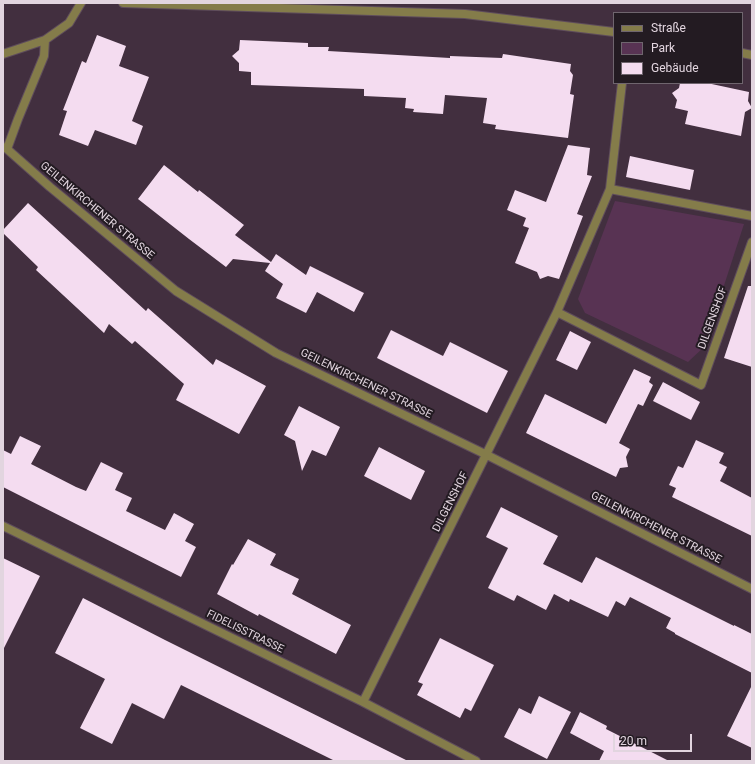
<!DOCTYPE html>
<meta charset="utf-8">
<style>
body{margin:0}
#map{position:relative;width:755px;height:764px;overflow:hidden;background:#422f3f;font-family:Roboto,sans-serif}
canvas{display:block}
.frame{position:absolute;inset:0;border:4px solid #e2d5df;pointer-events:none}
.legend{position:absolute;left:613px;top:12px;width:130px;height:72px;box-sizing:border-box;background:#231b22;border:1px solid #6f656e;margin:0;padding:5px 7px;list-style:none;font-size:12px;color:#e2d5df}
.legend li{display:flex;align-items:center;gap:8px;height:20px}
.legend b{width:20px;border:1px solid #6f656e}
.scale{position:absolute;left:613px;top:734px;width:79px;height:18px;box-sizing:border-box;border:2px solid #e2d5df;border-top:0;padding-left:5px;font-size:12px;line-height:14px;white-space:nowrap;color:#e2d5df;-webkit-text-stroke:3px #231b22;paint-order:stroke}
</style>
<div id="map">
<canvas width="755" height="764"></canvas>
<div class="frame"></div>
<ul class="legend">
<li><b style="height:5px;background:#847c4a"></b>Straße</li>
<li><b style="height:11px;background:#583353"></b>Park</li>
<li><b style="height:11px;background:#f4dcf0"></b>Gebäude</li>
</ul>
<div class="scale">20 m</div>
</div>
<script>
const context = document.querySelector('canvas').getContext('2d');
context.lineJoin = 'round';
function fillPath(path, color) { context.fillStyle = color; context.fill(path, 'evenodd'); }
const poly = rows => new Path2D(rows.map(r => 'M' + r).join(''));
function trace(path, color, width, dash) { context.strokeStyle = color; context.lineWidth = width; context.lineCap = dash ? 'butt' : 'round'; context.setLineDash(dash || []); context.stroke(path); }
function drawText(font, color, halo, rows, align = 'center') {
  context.font = font + ' Roboto,sans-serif'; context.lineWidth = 4; context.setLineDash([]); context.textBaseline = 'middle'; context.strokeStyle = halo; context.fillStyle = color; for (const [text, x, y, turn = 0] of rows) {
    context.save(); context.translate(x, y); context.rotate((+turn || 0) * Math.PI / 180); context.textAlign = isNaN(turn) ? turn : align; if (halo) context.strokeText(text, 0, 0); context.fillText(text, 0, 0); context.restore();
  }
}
const green = poly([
 [615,201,744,224,704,347,688,362,585,313,578,299]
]);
const building = poly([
 [97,35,126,46,119,66,149,77,132,121,143,126,136,145,95,130,88,146,59,135,67,111,63,110,82,61,86,63],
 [240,40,308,43,308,47,329,47,328,51,450,58,450,56,502,58,503,54,571,64,570,71,573,75,570,94,574,95,568,138,495,129,496,125,483,123,487,98,445,95,443,114,413,112,414,109,405,108,406,98,364,96,364,89,251,85,251,72,239,71,239,63,232,56,239,50],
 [680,83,707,83,749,92,748,101,752,108,745,112,741,136,685,124,688,111,675,108,677,100,672,93,679,88],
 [568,145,590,148,587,175,592,176,577,214,583,216,559,279,548,276,540,279,537,272,515,263,529,228,523,226,526,218,507,210,515,190,546,202],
 [630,156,694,170,690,190,626,177],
 [164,165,198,192,199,190,244,225,235,235,271,262,276,254,306,275,310,266,364,293,354,312,317,292,306,313,276,298,283,284,265,271,270,263,233,259,226,267,189,239,138,199],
 [28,203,146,311,148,308,213,365,216,359,266,386,239,434,176,400,184,384,135,341,132,344,109,324,104,333,36,270,38,267,3,233,3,230],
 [748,286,752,286,752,367,724,358],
 [391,330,443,356,450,342,508,371,487,413,377,358],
 [570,331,591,342,577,370,556,360],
 [634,369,651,377,649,382,653,385,643,406,638,404,619,443,630,449,626,457,628,467,620,468,616,477,526,433,545,394,606,424],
 [663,382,700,402,691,420,653,401],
 [299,406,340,427,326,456,312,450,302,471,295,441,284,435],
 [20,436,41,446,31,464,76,487,86,491,101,462,123,473,115,490,132,498,126,511,165,530,174,513,194,524,185,541,196,547,181,577,3,487,3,450,11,454],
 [696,440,724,453,719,463,727,467,720,481,752,498,752,536,672,497,676,488,669,485,678,466,683,468],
 [379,447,425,471,411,500,364,476],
 [501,507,558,536,543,564,564,574,582,583,596,557,734,626,734,625,752,634,752,673,675,634,675,633,666,628,671,618,630,597,625,606,616,601,608,617,570,599,569,602,554,594,546,610,517,595,514,601,488,588,508,548,486,537],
 [248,539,276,554,270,565,299,579,292,594,351,625,336,654,259,614,258,616,217,594,232,564,233,565],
 [3,558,40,576,3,650],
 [83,598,165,640,408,761,335,761,181,685,164,719,132,703,112,744,80,728,105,679,55,653],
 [440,638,494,665,471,711,465,708,460,718,417,695,423,684,418,682],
 [752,685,752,748,727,736],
 [539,696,571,712,547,759,504,737,519,708,531,714],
 [580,712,607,726,606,729,669,761,599,761,604,751,570,733]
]);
const street = poly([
 [123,3,465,14,614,32],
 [742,53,752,55],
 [3,54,45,40,69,23,81,3],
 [3,147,7,149,50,187,176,291,276,353,487,455,752,589],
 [7,149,18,119,44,56,45,40],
 [610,189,752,216],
 [557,312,701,385,752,242],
 [3,526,363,702,476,761],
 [363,702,557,312,610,189,622,83]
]);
const streetNames = [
 ["GEILENKIRCHENER STRASSE",97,211,40],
 ["DILGENSHOF",713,318,-70],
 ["GEILENKIRCHENER STRASSE",366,384,26],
 ["DILGENSHOF",451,502,-63],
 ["GEILENKIRCHENER STRASSE",656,528,27],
 ["FIDELISSTRASSE",245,632,26]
];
fillPath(green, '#583353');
fillPath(building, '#f4dcf0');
trace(street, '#5f4d5c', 10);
trace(street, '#847c4a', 8);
drawText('11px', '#e2d5df', '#231b22', streetNames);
</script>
